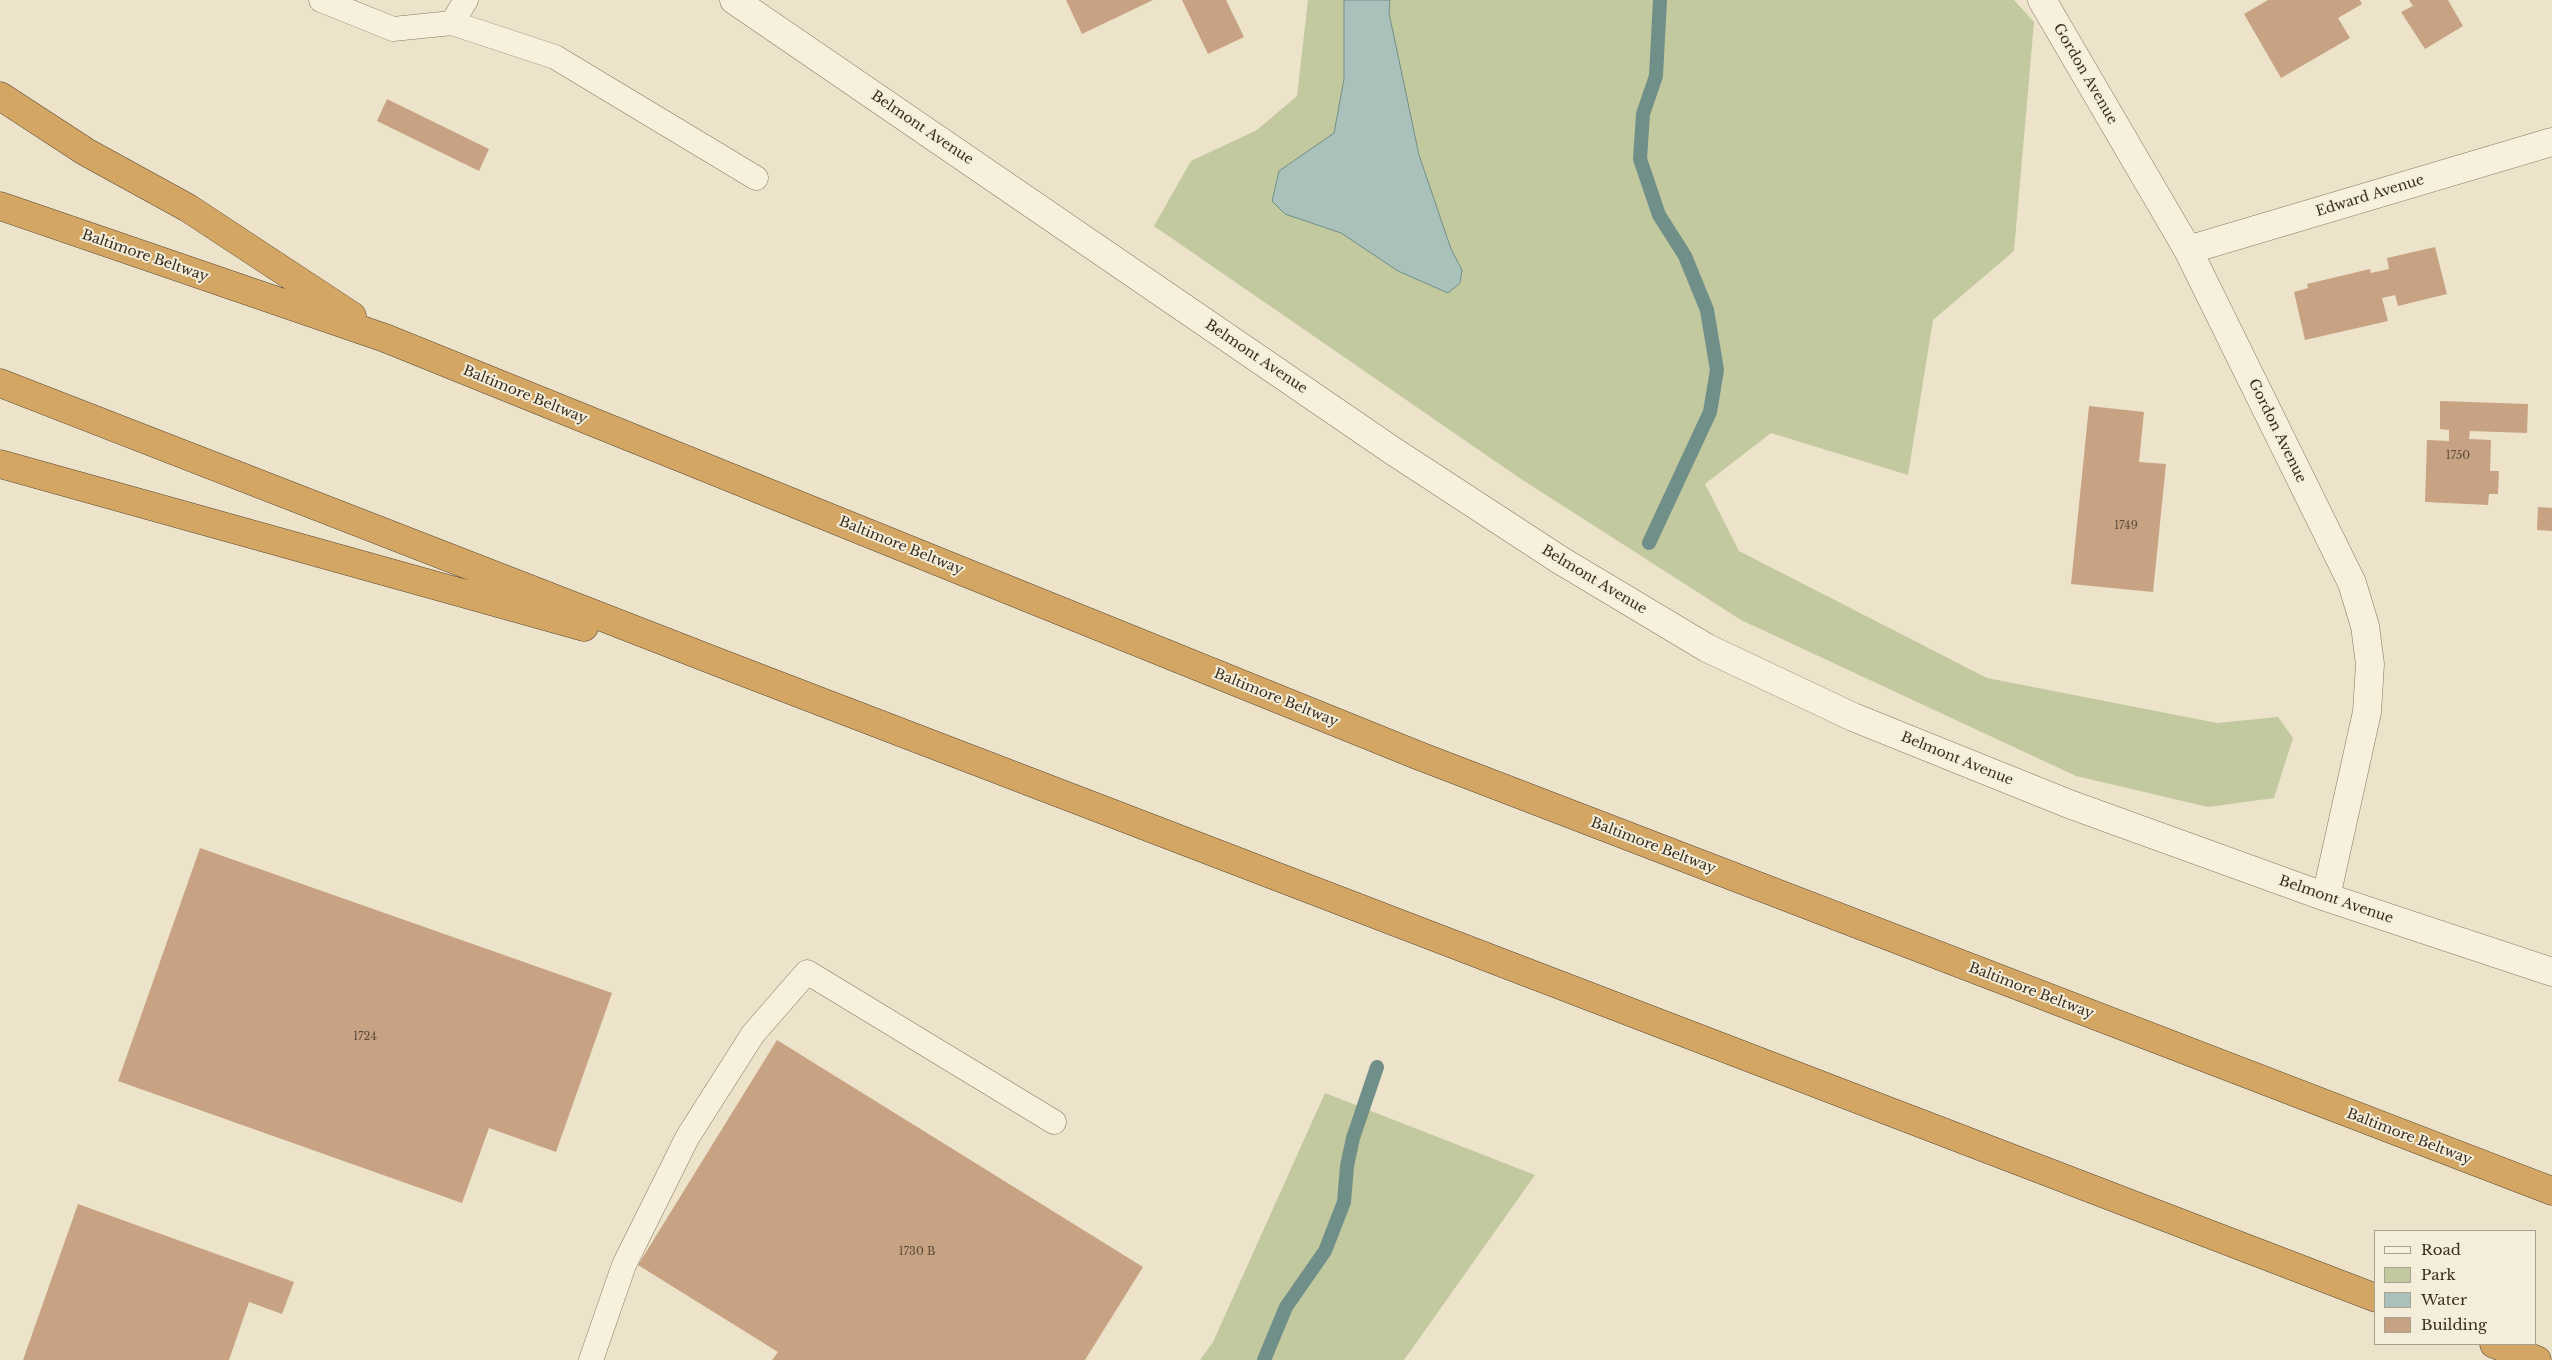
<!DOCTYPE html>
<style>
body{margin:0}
#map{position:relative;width:2552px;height:1360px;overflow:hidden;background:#ece3ca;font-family:"Libre Baskerville",serif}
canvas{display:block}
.legend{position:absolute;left:2374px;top:1230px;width:162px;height:115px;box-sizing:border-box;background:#f4edd9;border:1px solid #a9a190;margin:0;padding:6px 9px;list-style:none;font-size:15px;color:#392e22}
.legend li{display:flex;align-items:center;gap:10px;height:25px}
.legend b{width:25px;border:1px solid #a9a190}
</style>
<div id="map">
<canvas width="2552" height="1360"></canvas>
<ul class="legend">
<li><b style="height:6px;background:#f7f0dd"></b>Road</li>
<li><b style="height:14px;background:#c2c99f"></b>Park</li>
<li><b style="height:14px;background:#aac1bb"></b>Water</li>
<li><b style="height:14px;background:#c7a383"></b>Building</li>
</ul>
</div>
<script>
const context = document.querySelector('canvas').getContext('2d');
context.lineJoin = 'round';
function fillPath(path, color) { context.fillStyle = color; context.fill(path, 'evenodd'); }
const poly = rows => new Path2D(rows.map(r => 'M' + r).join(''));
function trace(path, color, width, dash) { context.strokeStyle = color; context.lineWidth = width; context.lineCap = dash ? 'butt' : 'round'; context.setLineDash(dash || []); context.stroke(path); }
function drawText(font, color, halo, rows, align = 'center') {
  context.font = font + ' "Libre Baskerville",serif'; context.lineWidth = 4; context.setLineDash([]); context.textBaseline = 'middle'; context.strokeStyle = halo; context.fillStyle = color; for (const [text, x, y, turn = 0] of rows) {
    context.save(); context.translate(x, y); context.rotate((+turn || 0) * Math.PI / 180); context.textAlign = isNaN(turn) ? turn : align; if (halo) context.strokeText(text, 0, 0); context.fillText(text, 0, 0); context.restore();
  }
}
const green = poly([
 [1308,0,2014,0,2034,22,2014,251,1933,320,1908,475,1771,433,1705,484,1739,551,1987,678,2217,723,2278,717,2293,738,2274,798,2208,807,2076,776,1741,620,1518,477,1154,226,1191,161,1257,130,1297,96],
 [1325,1093,1535,1175,1404,1360,1200,1360,1213,1342]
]);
const water = poly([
 [1344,0,1390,0,1389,13,1419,155,1451,249,1462,270,1460,283,1448,293,1398,271,1341,233,1285,214,1272,201,1279,171,1334,133,1344,79,1344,0]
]);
const stream = poly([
 [1649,543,1710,412,1717,370,1707,310,1685,256,1659,215,1640,159,1643,114,1656,76,1660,0],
 [1264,1360,1286,1307,1325,1251,1344,1202,1347,1166,1353,1138,1377,1067]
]);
const building = poly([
 [1066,0,1153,0,1082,34],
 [1182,0,1226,0,1244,37,1208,54],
 [2268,0,2360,0,2362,4,2338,18,2350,38,2281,78,2244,14],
 [2409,0,2448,0,2463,26,2425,49,2401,12,2413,6],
 [387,99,489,149,479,171,377,121],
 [2435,247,2447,294,2398,306,2395,295,2382,298,2388,321,2305,340,2294,292,2308,288,2307,284,2370,269,2371,273,2389,269,2387,258],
 [2440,401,2528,404,2527,433,2470,431,2469,439,2491,440,2490,471,2499,471,2498,494,2489,494,2488,505,2425,502,2427,440,2449,441,2449,430,2440,429],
 [2089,406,2144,412,2139,462,2166,464,2153,592,2071,584],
 [2538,507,2552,508,2552,531,2537,530],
 [200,848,612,993,556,1152,489,1128,462,1203,118,1081],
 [777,1040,1143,1267,1085,1360,772,1360,778,1352,638,1265],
 [78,1204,294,1282,282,1314,249,1302,229,1360,23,1360]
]);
const lane = poly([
 [321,0,393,29,452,23,466,0],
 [452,23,555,57,756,178],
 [591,1360,624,1265,687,1138,753,1034,807,972,1054,1122]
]);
const street = poly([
 [734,0,1393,451,1560,560,1707,648,1853,717,2069,804,2326,897,2552,972],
 [2042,0,2188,250,2352,583,2365,626,2370,664,2367,712,2326,897],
 [2188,250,2552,142]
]);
const highway = poly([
 [0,96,86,152,188,208,352,316],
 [0,206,385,338,1417,755,2552,1191],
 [0,383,733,668,2376,1298],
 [0,464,584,627],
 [2494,1344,2537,1360]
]);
const numberNames = [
 ["1750",2458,456],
 ["1749",2126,526],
 ["1724",365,1037],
 ["1730 B",917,1252]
];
const streetNames = [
 ["Gordon Avenue",2085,74,60],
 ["Belmont Avenue",922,128,34],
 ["Edward Avenue",2370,196,-17],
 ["Baltimore Beltway",145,256,19],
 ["Belmont Avenue",1256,357,34],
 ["Baltimore Beltway",525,395,22],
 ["Gordon Avenue",2277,431,64],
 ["Baltimore Beltway",901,546,22],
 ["Belmont Avenue",1594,580,31],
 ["Baltimore Beltway",1276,698,22],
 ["Belmont Avenue",1957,759,22],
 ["Baltimore Beltway",1653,846,21],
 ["Belmont Avenue",2336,900,19],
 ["Baltimore Beltway",2031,991,21],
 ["Baltimore Beltway",2409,1137,21]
];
fillPath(green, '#c2c99f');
fillPath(water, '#aac1bb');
trace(water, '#718f89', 1);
trace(stream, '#718f89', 14);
fillPath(building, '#c7a383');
trace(lane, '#877760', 25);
trace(street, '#877760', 29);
trace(highway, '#564533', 29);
trace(lane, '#f7f0dd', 24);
trace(street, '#f7f0dd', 28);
trace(highway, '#d3a763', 28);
drawText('11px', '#5c4b3a', null, numberNames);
drawText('14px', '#392e22', '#f4edd9', streetNames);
</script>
